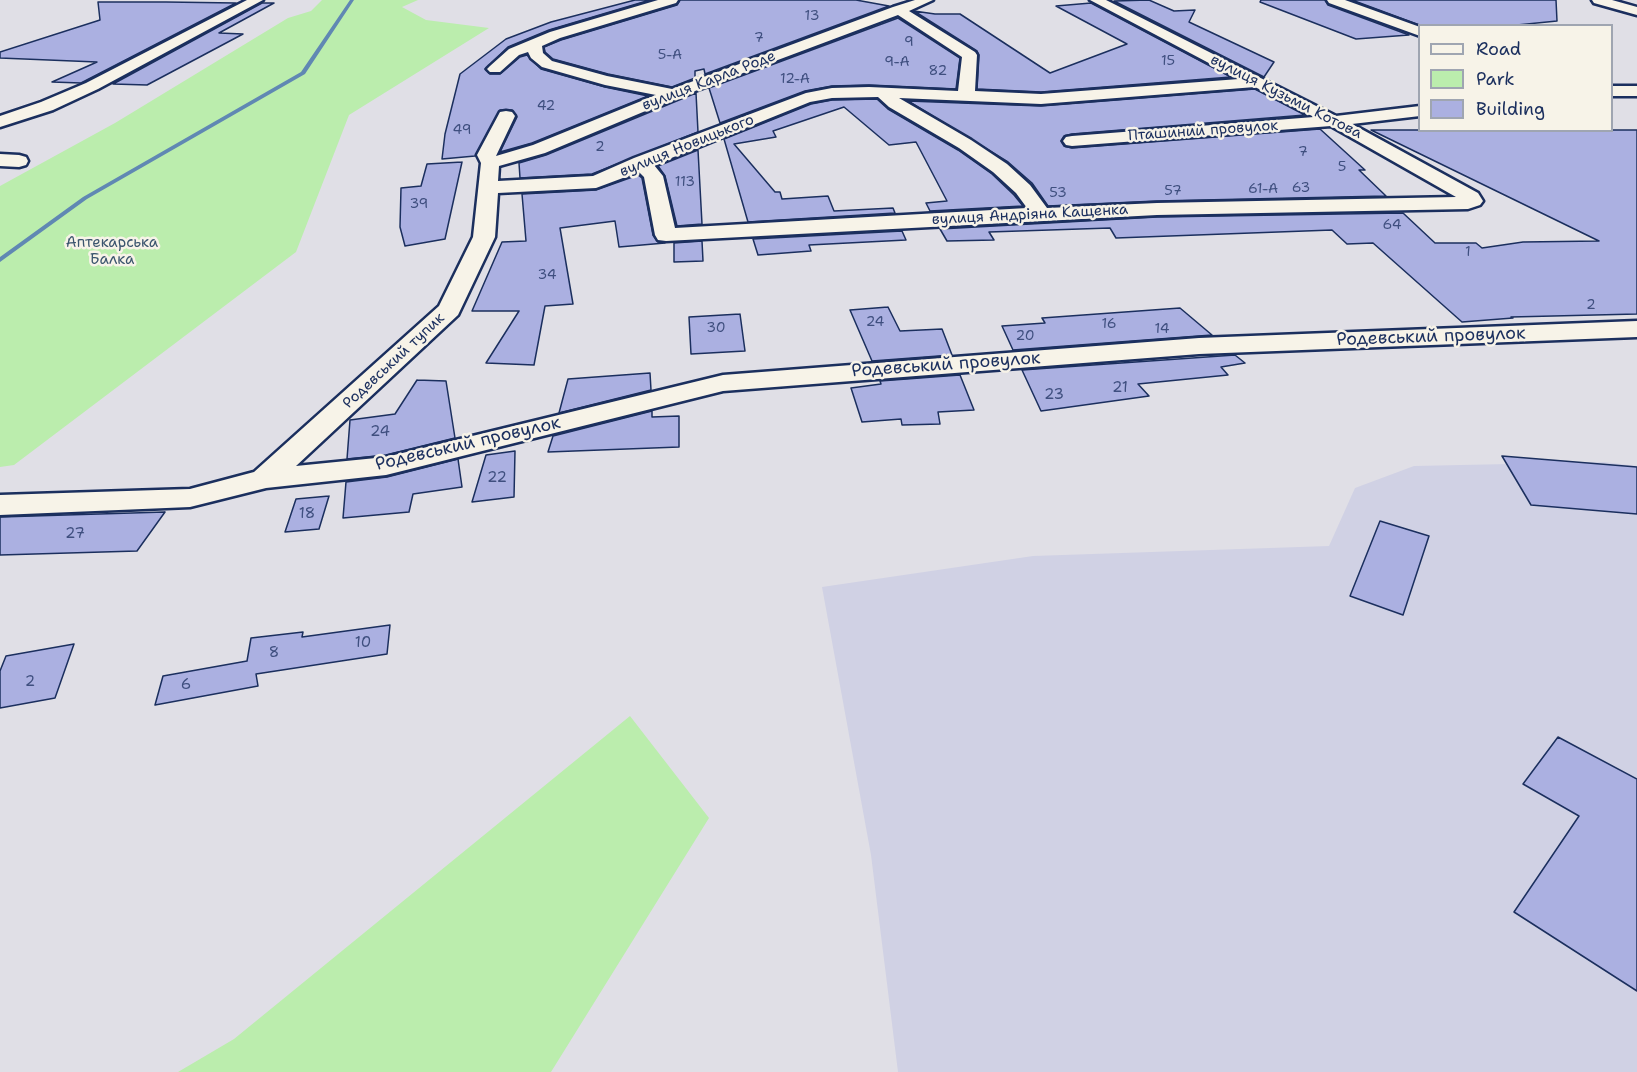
<!DOCTYPE html>
<meta charset="utf-8">
<style>
body{margin:0}
#map{position:relative;width:1637px;height:1072px;overflow:hidden;background:#e0dfe6;font-family:"Shantell Sans",sans-serif}
canvas{display:block}
.legend{position:absolute;left:1418px;top:24px;width:195px;height:108px;box-sizing:border-box;background:#f7f3e8;border:2px solid #9fa5b1;margin:0;padding:8px 10px;list-style:none;font-size:18px;color:#1b2f5e}
.legend li{display:flex;align-items:center;gap:12px;height:30px}
.legend b{width:30px;border:2px solid #9fa5b1}
</style>
<div id="map">
<canvas width="1637" height="1072"></canvas>
<ul class="legend">
<li><b style="height:8px;background:#f7f3e8"></b>Road</li>
<li><b style="height:16px;background:#bbedad"></b>Park</li>
<li><b style="height:16px;background:#abb0e1"></b>Building</li>
</ul>
</div>
<script>
const context = document.querySelector('canvas').getContext('2d');
context.lineJoin = 'round';
function fillPath(path, color) { context.fillStyle = color; context.fill(path, 'evenodd'); }
const poly = rows => new Path2D(rows.map(r => 'M' + r).join(''));
function trace(path, color, width, dash) { context.strokeStyle = color; context.lineWidth = width; context.lineCap = dash ? 'butt' : 'round'; context.setLineDash(dash || []); context.stroke(path); }
function drawText(font, color, halo, rows, align = 'center') {
  context.font = font + ' "Shantell Sans",sans-serif'; context.lineWidth = 5; context.setLineDash([]); context.textBaseline = 'middle'; context.strokeStyle = halo; context.fillStyle = color; for (const [text, x, y, turn = 0] of rows) {
    context.save(); context.translate(x, y); context.rotate((+turn || 0) * Math.PI / 180); context.textAlign = isNaN(turn) ? turn : align; if (halo) context.strokeText(text, 0, 0); context.fillText(text, 0, 0); context.restore();
  }
}
const built = poly([
 [1604,462,1637,466,1637,1072,898,1072,871,855,822,587,1033,556,1329,546,1355,488,1414,466]
]);
const green = poly([
 [322,0,418,0,402,7,426,20,489,28,349,115,296,252,14,465,0,467,0,186,115,123,288,18,311,11],
 [630,716,709,818,551,1072,178,1072,234,1039]
]);
const stream = poly([
 [350,0,354,0,305,74,87,199,0,262,0,257,83,197,301,72,350,0]
]);
const building = poly([
 [635,0,650,0,549,30,508,47,485,69,490,74,500,74,520,57,527,55,541,69,605,87,648,96,532,143,500,152,517,117,512,110,500,110,475,156,442,159,445,134,460,74,506,39,551,22,635,0],
 [680,0,856,0,889,6,705,74,704,69,695,71,695,78,672,87,608,74,553,59,545,52,544,47,561,40,677,5,680,0],
 [1149,0,1174,11,1195,10,1189,22,1274,62,1264,77,1114,1,1149,0],
 [1261,0,1325,0,1328,5,1409,35,1356,39,1260,2,1261,0],
 [1352,0,1556,0,1557,21,1507,26,1422,26,1352,0],
 [98,2,166,2,236,3,81,83,52,82,97,62,0,58,0,52,100,20,98,2],
 [262,3,274,3,219,33,243,34,147,85,113,84,262,3],
 [1091,3,1231,77,1041,92,977,89,979,55,977,51,914,11,935,14,960,14,1050,73,1127,44,1056,6,1091,3],
 [898,18,960,58,956,89,869,85,832,86,805,91,720,123,709,88,898,18],
 [1255,89,1305,115,1072,134,1064,136,1061,141,1064,146,1072,148,1320,129,1365,170,1359,170,1386,196,1157,201,1048,206,1032,183,1008,162,908,101,1041,106,1255,89],
 [696,93,698,132,592,174,520,178,519,163,546,155,696,93],
 [877,99,888,109,958,150,992,174,1014,195,1023,206,930,211,926,203,947,201,916,142,889,145,844,107,773,131,776,137,734,144,775,192,780,192,782,199,828,196,834,211,893,208,895,213,748,222,724,139,811,104,832,100,877,99],
 [1371,130,1637,130,1637,314,1511,317,1513,318,1462,322,1373,243,1347,244,1332,230,1116,238,1110,228,989,232,994,240,947,241,940,229,1157,217,1403,213,1435,243,1476,243,1482,248,1523,242,1599,241,1371,130],
 [698,150,702,224,677,226,665,176,658,166,698,150],
 [462,162,445,239,405,246,400,227,401,188,421,186,427,164,462,162],
 [638,175,642,178,653,235,658,242,665,243,619,247,615,221,560,228,573,304,545,306,534,365,486,363,519,311,472,311,502,242,526,241,522,194,596,190,638,175],
 [902,231,906,240,809,245,811,251,758,255,753,239,902,231],
 [702,241,703,261,674,262,674,243,702,241],
 [888,307,900,331,942,329,952,355,872,361,850,310,888,307],
 [1180,308,1212,335,1013,350,1002,326,1045,323,1042,318,1180,308],
 [740,314,745,351,691,354,689,317,740,314],
 [1235,355,1245,363,1221,367,1228,375,1138,384,1149,396,1041,411,1022,370,1235,355],
 [650,373,651,390,559,413,568,379,650,373],
 [960,375,974,410,938,412,940,424,902,425,901,419,862,422,851,388,881,384,880,381,960,375],
 [417,380,446,381,455,438,386,455,347,459,350,420,395,414,417,380],
 [652,411,652,417,679,416,679,447,548,452,553,436,652,411],
 [515,451,514,497,472,502,486,455,515,451],
 [1502,456,1637,467,1637,514,1531,505,1502,456],
 [458,459,462,487,413,494,409,512,343,518,346,482,387,477,458,459],
 [329,496,319,529,285,532,296,499,329,496],
 [165,512,137,551,0,555,0,517,165,512],
 [1380,521,1429,536,1403,615,1350,596,1380,521],
 [390,625,387,654,256,674,258,686,155,705,163,676,247,661,251,638,303,632,302,637,390,625],
 [74,644,55,698,0,708,0,671,6,656,74,644],
 [1558,737,1637,779,1637,991,1514,912,1579,816,1523,784,1558,737]
]);
const minor = poly([
 [247,0,263,0,98,89,53,110,0,127,0,116,41,102,86,83,247,0],
 [658,0,678,0,676,3,560,38,542,46,543,53,552,61,607,76,672,89,893,7,915,0,933,0,909,11,975,52,977,55,975,91,1041,94,1239,79,1090,0,1106,0,1336,116,1420,106,1420,116,1352,124,1478,193,1483,201,1480,205,1468,209,1157,215,666,241,658,240,655,235,644,177,639,172,596,188,498,193,495,237,458,315,296,466,386,457,723,375,1199,338,1637,321,1637,337,1199,354,723,391,386,475,266,488,190,507,0,515,0,495,190,489,254,472,439,306,473,237,481,163,477,155,500,112,506,111,512,112,515,116,496,156,533,145,656,95,605,85,542,67,531,58,528,52,519,55,500,72,490,72,487,69,490,66,509,49,550,32,658,0],
 [898,15,962,57,958,91,869,87,832,88,806,93,634,158,593,176,498,181,499,166,545,153,679,97,898,15],
 [1255,87,1314,117,1072,136,1066,137,1063,141,1066,145,1072,146,1331,126,1456,197,1157,203,1047,208,1030,185,1007,164,971,140,899,98,1041,104,1255,87],
 [878,97,889,107,959,148,993,172,1016,193,1027,208,675,228,663,176,654,165,810,102,832,98,878,97],
 [1327,0,1345,0,1420,27,1420,36,1329,3,1327,0],
 [1592,0,1612,0,1637,7,1637,15,1594,3,1592,0],
 [1612,86,1637,86,1637,96,1612,96,1612,86],
 [0,154,19,155,26,157,28,161,26,165,19,167,0,166,0,154]
]);
const farNumbernames = [
 ["13",812,16],
 ["7",759,38],
 ["9",909,42],
 ["5-А",670,55],
 ["15",1168,61],
 ["9-А",897,62],
 ["82",938,71],
 ["12-А",795,79],
 ["42",546,106],
 ["49",462,130],
 ["2",600,147],
 ["7",1303,152],
 ["5",1342,167],
 ["113",685,182],
 ["63",1301,188],
 ["61-А",1263,189],
 ["57",1173,191],
 ["53",1058,193],
 ["39",419,204],
 ["64",1392,225],
 ["1",1468,252],
 ["34",547,275],
 ["2",1591,305],
 ["24",875,322],
 ["16",1109,324],
 ["30",716,328],
 ["14",1162,329],
 ["20",1025,336]
];
const farStreetnames = [
 ["вулиця Карла Роде",709,81,-21],
 ["вулиця Кузьми Котова",1286,97,27],
 ["Пташиний провулок",1203,131,-4],
 ["вулиця Новицького",687,146,-22],
 ["вулиця Андріяна Кащенка",1030,215,-3],
 ["Родевський тупик",394,361,-43]
];
const farParknames = [
 ["Аптекарська",112,243],
 ["Балка",112,260]
];
const numberNames = [
 ["21",1120,388],
 ["23",1054,395],
 ["24",380,432],
 ["22",497,478],
 ["18",307,514],
 ["27",75,534],
 ["10",363,643],
 ["8",274,653],
 ["2",30,682],
 ["6",186,685]
];
const streetNames = [
 ["Родевський провулок",1431,337,-2],
 ["Родевський провулок",946,365,-4],
 ["Родевський провулок",468,444,-13]
];
fillPath(built, '#d0d1e4');
fillPath(green, '#bbedad');
fillPath(stream, '#6088b3');
fillPath(building, '#abb0e1');
trace(building, '#1b2f5e', 1.5);
trace(minor, '#1b2f5e', 5);
fillPath(minor, '#f7f3e8');
drawText('14px', '#3f4f7f', null, farNumbernames);
drawText('15px', '#1b2f5e', '#f7f3e8', farStreetnames);
drawText('15px', '#3b556e', '#f7f3e8', farParknames);
drawText('15px', '#3f4f7f', null, numberNames);
drawText('18px', '#1b2f5e', '#f7f3e8', streetNames);
</script>
